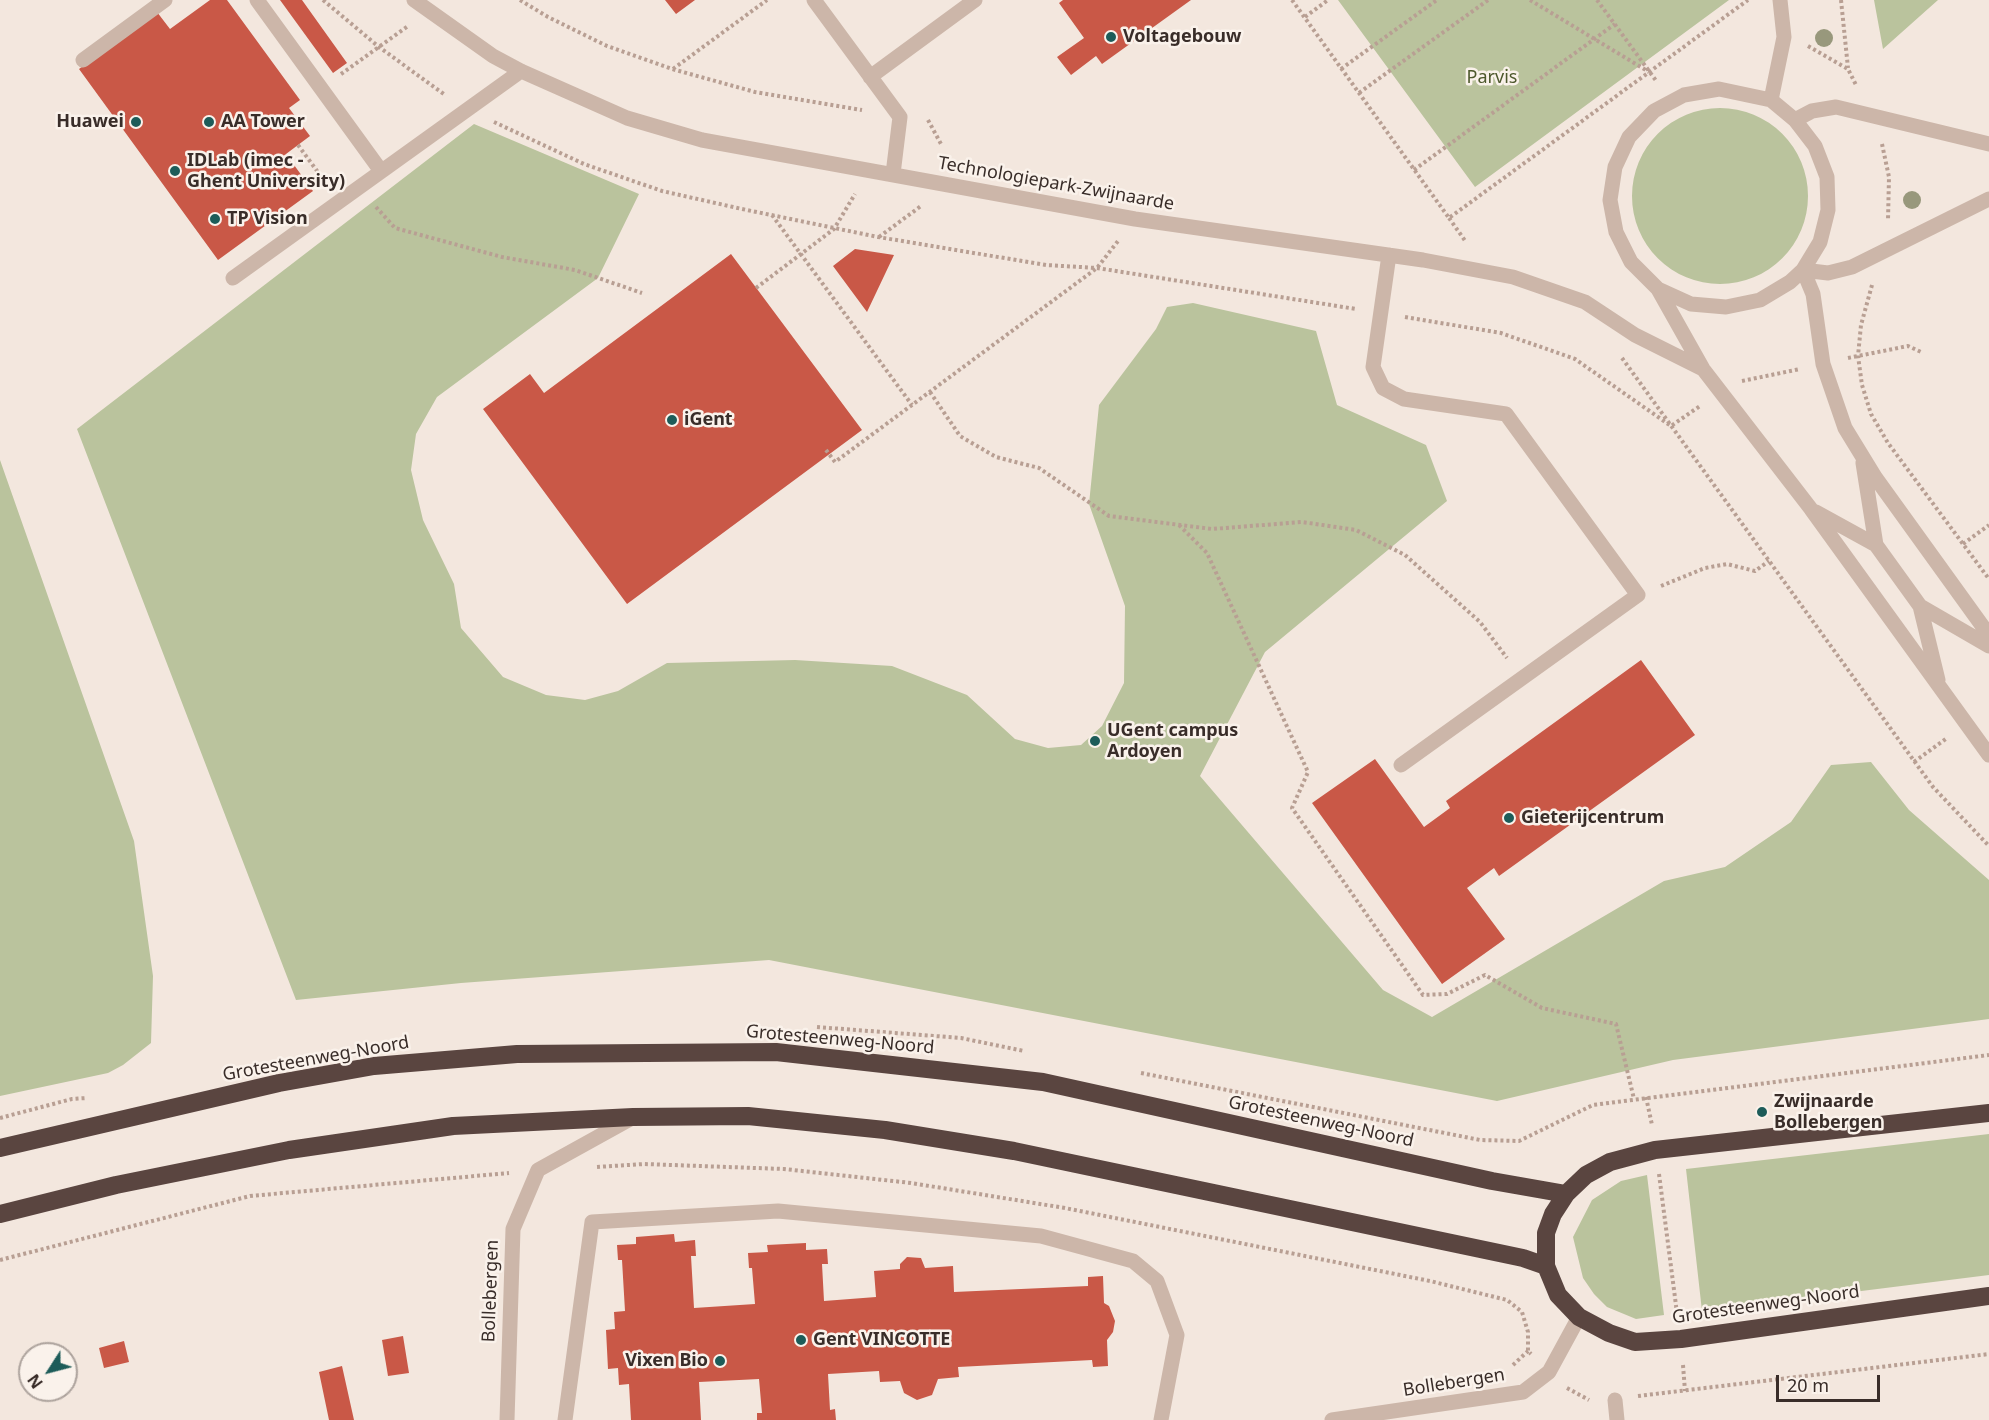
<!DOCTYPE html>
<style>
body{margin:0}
#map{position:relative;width:1989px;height:1420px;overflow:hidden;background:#f3e7de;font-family:"Noto Sans",sans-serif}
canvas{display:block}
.north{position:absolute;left:18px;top:1342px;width:60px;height:60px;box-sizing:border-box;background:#faf2eb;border:2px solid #ada39d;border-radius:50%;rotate:234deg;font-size:16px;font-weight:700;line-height:24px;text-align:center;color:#392d29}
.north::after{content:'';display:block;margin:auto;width:21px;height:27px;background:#1d5c59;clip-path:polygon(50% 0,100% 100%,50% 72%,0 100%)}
.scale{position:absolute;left:1776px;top:1375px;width:104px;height:27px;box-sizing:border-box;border:3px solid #392d29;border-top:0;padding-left:8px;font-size:18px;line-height:21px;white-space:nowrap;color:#392d29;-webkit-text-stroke:4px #faf2eb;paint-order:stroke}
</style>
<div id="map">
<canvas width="1989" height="1420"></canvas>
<div class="north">N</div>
<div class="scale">20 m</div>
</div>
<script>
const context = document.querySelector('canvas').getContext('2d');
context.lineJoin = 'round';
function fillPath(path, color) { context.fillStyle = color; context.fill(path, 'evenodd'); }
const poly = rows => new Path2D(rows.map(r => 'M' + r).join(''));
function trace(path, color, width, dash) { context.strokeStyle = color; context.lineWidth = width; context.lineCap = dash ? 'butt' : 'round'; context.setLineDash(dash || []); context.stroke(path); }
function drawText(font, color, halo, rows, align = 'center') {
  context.font = font + ' "Noto Sans",sans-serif'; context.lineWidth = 5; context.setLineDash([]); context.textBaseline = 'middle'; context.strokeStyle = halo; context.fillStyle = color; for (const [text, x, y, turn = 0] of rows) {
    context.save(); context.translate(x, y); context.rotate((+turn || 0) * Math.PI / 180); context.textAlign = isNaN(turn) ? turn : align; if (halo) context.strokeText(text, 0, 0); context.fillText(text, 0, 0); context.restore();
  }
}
const green = poly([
 [1338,0,1729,0,1475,187],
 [1874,0,1938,0,1883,49],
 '1632 196a88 88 0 1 1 176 0a88 88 0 1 1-176 0Z',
 [474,124,639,194,598,278,437,397,416,434,411,470,423,520,454,584,461,628,503,677,546,695,585,700,618,691,667,663,795,660,892,666,967,695,1015,739,1048,748,1081,745,1102,726,1124,683,1125,606,1089,504,1099,405,1156,329,1167,307,1193,303,1316,331,1337,405,1426,445,1447,501,1265,652,1200,776,1383,990,1432,1017,1664,881,1725,867,1791,822,1831,765,1871,762,1909,810,1989,880,1989,1019,1673,1060,1497,1101,769,960,461,983,296,1000,77,429],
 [0,460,134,841,153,976,151,1043,123,1065,108,1073,0,1096],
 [1989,1134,1989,1275,1702,1311,1686,1169],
 [1647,1175,1664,1315,1636,1319,1607,1307,1594,1294,1583,1278,1573,1237,1592,1200,1621,1181]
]);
const building = poly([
 [210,0,227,0,300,100,289,108,310,136,286,154,313,191,218,260,79,69,157,12,170,29],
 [280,0,302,0,347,63,333,73],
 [665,0,695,0,676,14],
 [1063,0,1191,0,1102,64,1096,56,1071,75,1057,57,1084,38,1059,3],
 [855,249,894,255,867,312,833,266],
 [731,254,862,430,627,604,483,409,530,374,544,393],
 [1641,660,1695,735,1499,876,1494,868,1467,888,1505,939,1442,984,1312,803,1375,759,1424,827,1450,808,1446,801],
 [674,1234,675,1242,695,1240,696,1256,691,1256,694,1308,755,1304,752,1268,749,1268,748,1253,768,1252,767,1245,806,1243,806,1250,827,1249,828,1264,822,1264,824,1301,876,1297,874,1271,900,1269,900,1264,907,1257,921,1258,925,1268,953,1266,954,1292,1088,1286,1088,1277,1103,1276,1104,1303,1109,1306,1115,1321,1113,1332,1107,1340,1108,1366,1093,1367,1092,1360,958,1367,959,1377,938,1379,932,1395,917,1400,904,1393,900,1381,880,1382,879,1371,828,1374,830,1410,835,1409,836,1420,757,1420,757,1413,762,1413,759,1379,699,1382,701,1420,631,1420,629,1384,619,1385,618,1368,608,1369,606,1330,615,1329,614,1312,625,1311,622,1260,618,1260,617,1245,636,1244,636,1237],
 [403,1336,409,1373,388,1376,382,1340],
 [124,1341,129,1362,104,1368,99,1348],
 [342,1366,354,1420,329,1420,319,1372]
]);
const path = poly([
 [323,0,379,47,445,95],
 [520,0,548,17,607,46,672,69,755,92,862,110],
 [1292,0,1449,218,1748,0],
 [1530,0,1649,72],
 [1597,0,1657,82],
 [1841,0,1848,68],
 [1305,17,1328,0],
 [1808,46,1848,69,1856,85],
 [673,69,767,0],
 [1341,69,1437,0],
 [341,74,408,26],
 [1359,93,1488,0],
 [928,120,941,144],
 [494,122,584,164,662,191,742,209,878,237,1046,265,1097,268,1356,309],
 [1882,144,1889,177,1888,220],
 [298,145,323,179,325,178],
 [1414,170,1615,24],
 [376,207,395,228,502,257,575,270,642,293],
 [772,215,912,405],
 [1449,218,1466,242],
 [879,237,921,206],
 [1872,285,1861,325,1858,356,1862,385,1871,414,1888,443,1989,579],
 [756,288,834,229,855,194],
 [1405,317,1501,333,1575,359,1671,426,1700,406],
 [1622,358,1933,787,1989,846],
 [1848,358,1908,346,1921,352],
 [1742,381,1800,369],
 [930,392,960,436,996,457,1039,468,1109,516,1212,529,1302,522,1356,530,1405,555,1480,622,1507,658],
 [826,450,835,462,1097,268,1118,241],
 [1179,525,1207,553,1308,772,1292,808,1423,995,1447,994,1485,975,1542,1008,1616,1024,1634,1099],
 [1963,544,1989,525],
 [1661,586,1705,568,1727,564,1755,571,1769,561],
 [1914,762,1947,738],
 [817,1027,961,1038,1024,1051],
 [1141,1073,1480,1140,1519,1141,1593,1105,1989,1055],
 [1646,1097,1652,1125],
 [0,1118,72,1099,87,1098],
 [597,1167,644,1164,784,1169,911,1183,1065,1208,1430,1281,1507,1300,1522,1312,1528,1332,1528,1351,1531,1354],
 [1659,1174,1677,1313],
 [0,1260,250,1196,509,1173],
 [1513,1365,1528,1351],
 [1683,1365,1685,1391],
 [1567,1388,1589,1400],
 [1638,1396,1989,1354]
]);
const minor = poly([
 [257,0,381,171],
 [414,0,493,56,521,71,627,118,702,140,1135,219,1423,260,1513,277,1585,302,1635,335,1703,369],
 [814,0,900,117,893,174],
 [83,60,165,0],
 [870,77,975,0],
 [1771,100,1784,37,1780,0],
 [1795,120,1812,111,1836,107,1989,144],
 [1389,255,1373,367,1383,388,1404,399,1506,414,1638,595,1401,765],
 [1803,270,1813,294,1823,364,1845,428,1875,477,1989,635],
 [1803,270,1828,273,1852,267,1989,199],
 [233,278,521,71],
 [1658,289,1691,304,1726,307,1760,300,1790,282,1803,270,1820,242,1828,210,1827,177,1815,146,1795,120,1771,100,1719,89,1684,95,1654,111,1629,137,1615,167,1610,200,1616,232,1631,262,1658,289,1703,369,1811,509,1989,755],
 [1863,463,1876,545,1920,606,1938,680],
 [1816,512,1876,545],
 [1920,606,1989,646],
 [1615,1400,1617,1420],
 [507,1420,513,1229,538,1170,632,1118],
 [565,1420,592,1222,778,1211,1041,1236,1133,1261,1157,1281,1177,1335,1161,1420],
 [1332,1420,1523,1392,1549,1372,1579,1317]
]);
const highway = poly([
 [1989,1113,1655,1150,1610,1162,1586,1175,1566,1194,1553,1214,1546,1233,1546,1266,1558,1295,1579,1317,1609,1333,1635,1342,1681,1339,1989,1296],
 [0,1148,279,1083,374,1066,517,1054,776,1052,1043,1082,1492,1181,1566,1194],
 [0,1214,116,1185,289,1150,453,1126,633,1117,748,1116,885,1130,1014,1151,1523,1258,1546,1266]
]);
const trees = [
 [1824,38],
 [1912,200]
];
const markers = [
 [1111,37,6,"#1d5c59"],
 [136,122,6,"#1d5c59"],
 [209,122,6,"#1d5c59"],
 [175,171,6,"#1d5c59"],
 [215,219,6,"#1d5c59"],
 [672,420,6,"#1d5c59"],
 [1095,741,6,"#1d5c59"],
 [1509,818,6,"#1d5c59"],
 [1762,1112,6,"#1d5c59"],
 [801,1340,6,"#1d5c59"],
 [720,1361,6,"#1d5c59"]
];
const poiNames = [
 ["Voltagebouw",1123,37],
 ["Huawei",124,122,"right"],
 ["AA Tower",221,122],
 ["IDLab (imec -",187,161],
 ["Ghent University)",187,182],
 ["TP Vision",227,219],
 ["iGent",684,420],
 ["UGent campus",1107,731],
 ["Ardoyen",1107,752],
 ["Gieterijcentrum",1521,818],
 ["Zwijnaarde",1774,1102],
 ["Bollebergen",1774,1123],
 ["Gent VINCOTTE",813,1340],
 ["Vixen Bio",708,1361,"right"]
];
const parkNames = [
 ["Parvis",1492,78]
];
const streetNames = [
 ["Technologiepark-Zwijnaarde",1056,184,10],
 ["Grotesteenweg-Noord",840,1040,5],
 ["Grotesteenweg-Noord",316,1059,-10],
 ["Grotesteenweg-Noord",1321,1122,12],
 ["Bollebergen",491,1291,-88],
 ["Grotesteenweg-Noord",1766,1305,-8],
 ["Bollebergen",1454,1383,-9]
];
fillPath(green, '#bac39d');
fillPath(building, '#c95847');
trace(path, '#b89f93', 4, [3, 3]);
trace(minor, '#ccb6a9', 15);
trace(highway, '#5a4540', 18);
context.fillStyle = '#98987c';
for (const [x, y] of trees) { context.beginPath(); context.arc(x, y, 9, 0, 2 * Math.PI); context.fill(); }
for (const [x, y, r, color] of markers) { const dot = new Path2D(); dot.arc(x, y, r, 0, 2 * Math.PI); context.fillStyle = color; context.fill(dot); trace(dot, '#faf2eb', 2); }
drawText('bold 18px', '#392d29', '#faf2eb', poiNames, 'left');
drawText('18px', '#4d582c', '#faf2eb', parkNames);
drawText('18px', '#392d29', '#faf2eb', streetNames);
</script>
